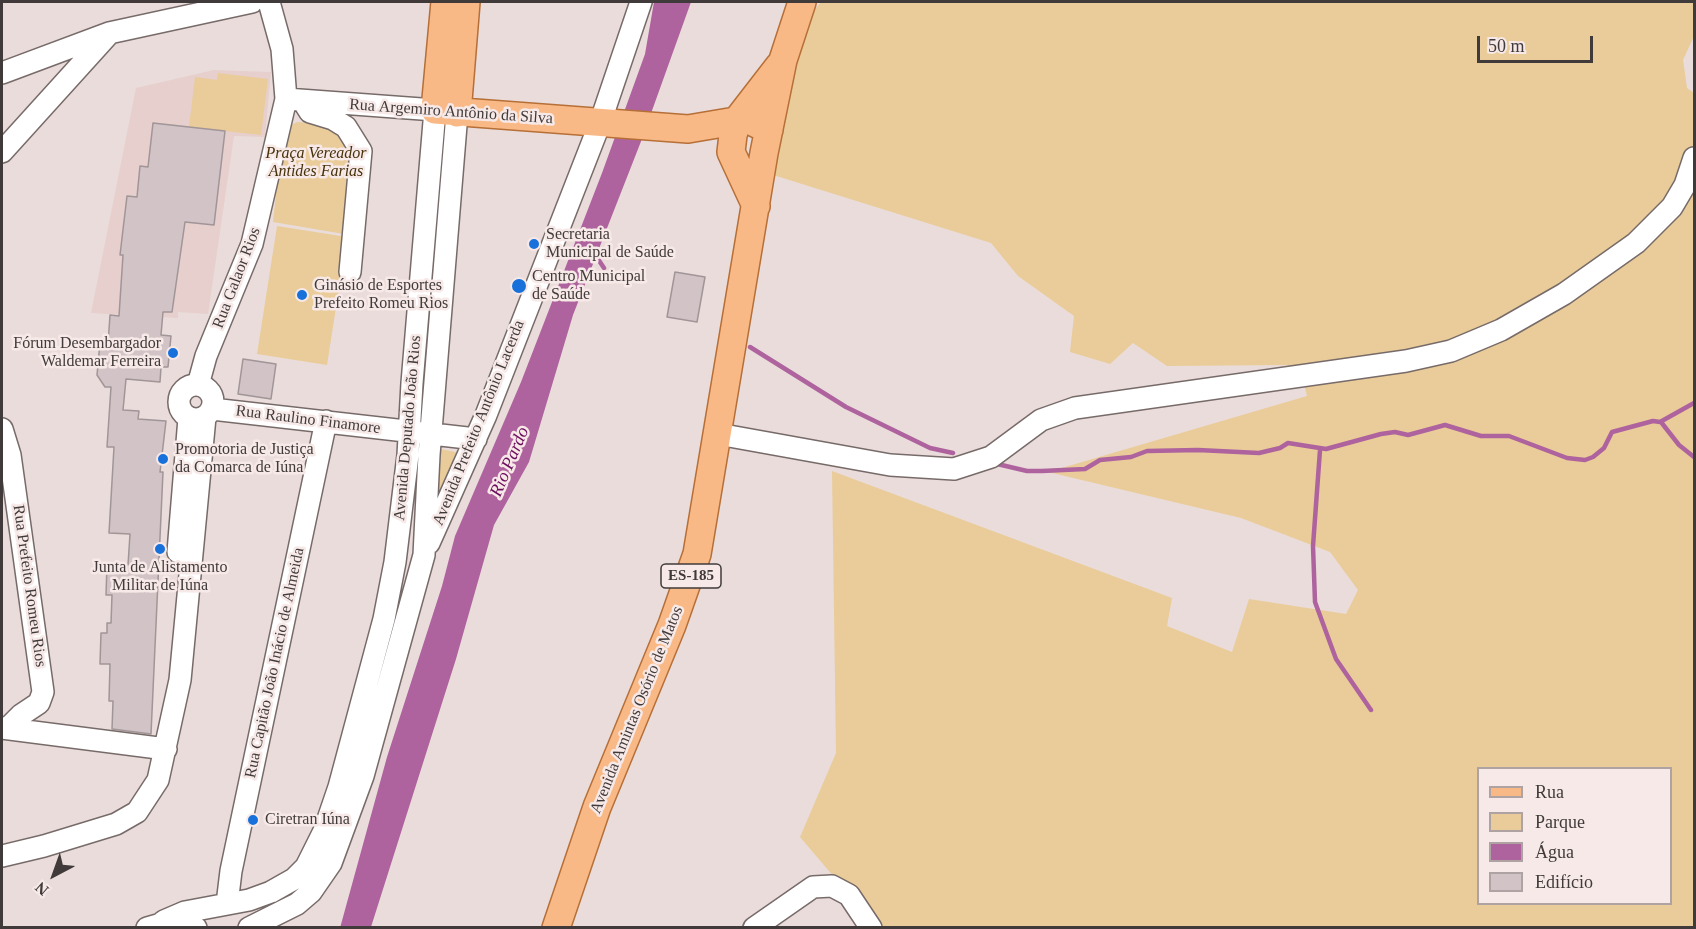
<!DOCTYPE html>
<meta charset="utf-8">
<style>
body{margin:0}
#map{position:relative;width:1696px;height:929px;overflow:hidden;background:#eadcda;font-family:"Times New Roman",serif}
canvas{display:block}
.frame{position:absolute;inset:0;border:3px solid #403b3a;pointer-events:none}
.legend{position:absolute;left:1477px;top:767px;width:195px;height:138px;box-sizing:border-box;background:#f7e9e7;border:2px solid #aea3a2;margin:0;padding:8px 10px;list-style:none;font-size:18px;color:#403b3a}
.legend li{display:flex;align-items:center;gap:12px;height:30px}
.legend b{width:30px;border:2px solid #aea3a2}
.north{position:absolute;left:24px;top:845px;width:60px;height:60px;-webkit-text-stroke:4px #f7e9e7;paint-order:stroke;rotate:221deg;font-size:16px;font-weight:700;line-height:24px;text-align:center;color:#403b3a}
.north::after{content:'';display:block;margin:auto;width:21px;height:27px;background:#403b3a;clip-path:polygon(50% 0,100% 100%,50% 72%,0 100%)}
.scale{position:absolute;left:1477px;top:36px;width:116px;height:27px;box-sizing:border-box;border:3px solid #403b3a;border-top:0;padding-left:8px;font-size:18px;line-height:21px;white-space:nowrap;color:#403b3a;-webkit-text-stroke:4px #f7e9e7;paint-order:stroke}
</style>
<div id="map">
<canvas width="1696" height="929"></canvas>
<div class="frame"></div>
<ul class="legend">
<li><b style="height:8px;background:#f9b986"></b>Rua</li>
<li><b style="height:16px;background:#e9cc99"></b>Parque</li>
<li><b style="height:16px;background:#ae639e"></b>Água</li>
<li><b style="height:16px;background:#d1c3c6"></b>Edifício</li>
</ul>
<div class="north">N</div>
<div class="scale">50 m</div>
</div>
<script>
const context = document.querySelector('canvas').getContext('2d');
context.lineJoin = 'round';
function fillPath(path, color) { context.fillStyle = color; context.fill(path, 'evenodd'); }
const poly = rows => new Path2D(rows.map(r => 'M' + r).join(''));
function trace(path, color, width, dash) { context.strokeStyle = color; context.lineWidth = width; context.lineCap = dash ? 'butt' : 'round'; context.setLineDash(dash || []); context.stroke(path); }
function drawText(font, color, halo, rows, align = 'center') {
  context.font = font + ' "Times New Roman",serif'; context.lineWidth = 5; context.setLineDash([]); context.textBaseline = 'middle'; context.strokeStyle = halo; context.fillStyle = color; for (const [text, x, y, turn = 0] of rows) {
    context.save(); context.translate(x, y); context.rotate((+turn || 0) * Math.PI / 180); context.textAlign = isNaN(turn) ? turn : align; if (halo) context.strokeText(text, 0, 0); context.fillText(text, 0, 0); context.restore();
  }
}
const built = poly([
 [214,70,271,72,265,137,234,136,208,314,178,312,178,318,91,313,136,88]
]);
const green = poly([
 [821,2,1694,2,1694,36,1683,60,1687,88,1694,93,1694,927,869,927,845,890,800,837,836,753,832,471,1172,598,1167,626,1232,652,1249,599,1346,614,1358,590,1330,552,1241,518,1048,472,1307,396,1303,378,1287,365,1167,366,1133,343,1110,364,1070,352,1074,316,1018,276,991,243,770,174,802,25],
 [1478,768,1670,768,1670,904,1478,904],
 [218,73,268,79,261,135,189,127,195,77,217,80],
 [297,122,334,125,352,143,344,234,273,222,282,138,288,127],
 [277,226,347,237,327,365,257,354],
 [436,448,460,453,433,515]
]);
const water = poly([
 [654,2,691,2,640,144,573,315,529,462,494,525,456,659,371,927,340,928,387,757,442,586,455,536,521,382,602,173,645,54]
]);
const stream = poly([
 [594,253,604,268],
 [750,347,846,407,930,448,953,453],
 [1661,422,1679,445,1694,457],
 [1320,450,1313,546,1315,602,1336,659,1371,710],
 [993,463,1027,471,1042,471,1085,469,1100,460,1131,457,1147,451,1198,450,1259,453,1280,448,1288,443,1326,449,1381,434,1395,432,1408,435,1445,425,1481,436,1509,436,1567,458,1585,460,1593,457,1604,448,1612,432,1653,421,1660,422,1694,403]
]);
const building = poly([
 [153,123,225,131,214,225,185,222,172,312,163,312,161,335,171,336,168,367,161,367,160,382,126,379,123,410,139,411,138,419,166,421,160,472,163,472,151,734,112,729,113,701,109,701,110,664,100,664,101,633,107,633,107,623,111,623,112,595,106,595,107,564,128,565,130,534,109,533,114,447,107,447,111,387,105,387,97,375,100,343,108,344,110,315,119,316,123,255,120,255,127,196,137,197,140,166,148,167,153,123],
 [675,272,705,277,697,322,667,317,675,272],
 [243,359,276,364,271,399,238,394,243,359]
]);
const minor = poly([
 [2,73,109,33,252,2],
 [303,101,310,112,333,119,346,127,361,151,350,272],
 [2,152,107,36],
 '179 402a17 17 0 1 1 34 0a17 17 0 1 1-34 0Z',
 [198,385,206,356,252,244,286,99,282,49,269,2],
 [212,409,476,439],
 [2,429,10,455,43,692,39,703,21,715,8,728],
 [718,434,890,465,954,469,991,457,1041,420,1075,408,1406,361,1451,351,1501,330,1564,294,1636,243,1672,207,1685,185,1694,158],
 [429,543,486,415,600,123,641,2],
 [178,552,189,418],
 [2,728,166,749],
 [2,856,44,846,116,824,137,812,158,780,180,680,205,417],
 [227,904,231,871,326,421],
 [164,921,185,912,249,900,271,892,294,879,306,867,324,831,339,787,384,619,395,562,408,455,412,383,435,110,286,99],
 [147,928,178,919,196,928],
 [249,928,297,904,311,892,331,863,363,776,424,555,429,455,457,113],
 [754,928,813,887,832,886,849,895,871,928]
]);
const major = poly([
 [445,2,435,110,688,129,747,119,769,130],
 [457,113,466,2],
 [756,206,731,152,733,135,738,119,779,66],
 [556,928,597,807,672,625,697,554,764,153,783,60,802,2]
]);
const markers = [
 [534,244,6,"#1871db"],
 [519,286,8,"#1871db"],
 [302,295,6,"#1871db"],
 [173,353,6,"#1871db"],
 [163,459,6,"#1871db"],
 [160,549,6,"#1871db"],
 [253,820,6,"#1871db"]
];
const shields = [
 [691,576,60]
];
const shieldNames = [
 ["ES-185",691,576]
];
const streetNames = [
 ["Rua Argemiro Antônio da Silva",451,112,4],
 ["Rua Galaor Rios",237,278,-69],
 ["Rua Raulino Finamore",308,420,7],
 ["Avenida Prefeito Antônio Lacerda",479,423,-68],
 ["Avenida Deputado João Rios",408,428,-85],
 ["Rua Prefeito Romeu Rios",29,586,82],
 ["Rua Capitão João Inácio de Almeida",275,663,-78],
 ["Avenida Amintas Osório de Matos",637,710,-68]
];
const parkNames = [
 ["Praça Vereador",316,154],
 ["Antides Farias",316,172]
];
const poiNames = [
 ["Secretaria",546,235],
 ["Municipal de Saúde",546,253],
 ["Centro Municipal",532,277],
 ["de Saúde",532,295],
 ["Ginásio de Esportes",314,286],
 ["Prefeito Romeu Rios",314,304],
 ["Fórum Desembargador",161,344,"right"],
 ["Waldemar Ferreira",161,362,"right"],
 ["Promotoria de Justiça",175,450],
 ["da Comarca de Iúna",175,468],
 ["Junta de Alistamento",160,568,"center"],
 ["Militar de Iúna",160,586,"center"],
 ["Ciretran Iúna",265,820]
];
const waterNames = [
 ["Rio Pardo",510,462,-67]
];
fillPath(built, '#e6cfcc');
fillPath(green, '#e9cc99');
fillPath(water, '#ae639e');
trace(stream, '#ae639e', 4.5);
fillPath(building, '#d1c3c6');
trace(building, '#a19598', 1.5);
trace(minor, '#776b69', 24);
trace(major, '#b66f37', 30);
trace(minor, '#fff', 21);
trace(major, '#f9b986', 27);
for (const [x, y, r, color] of markers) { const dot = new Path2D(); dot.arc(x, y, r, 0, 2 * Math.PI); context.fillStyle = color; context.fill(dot); trace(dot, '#f7e9e7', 2); }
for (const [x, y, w] of shields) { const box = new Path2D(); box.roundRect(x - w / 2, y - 12, w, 24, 4.5); context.fillStyle = '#f7e9e7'; context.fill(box); trace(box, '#403b3a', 1.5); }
drawText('bold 15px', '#403b3a', null, shieldNames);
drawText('16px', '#403b3a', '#f7e9e7', streetNames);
drawText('italic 16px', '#46320a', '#f7e9e7', parkNames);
drawText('16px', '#403b3a', '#f7e9e7', poiNames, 'left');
drawText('italic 18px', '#6c0d5e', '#f7e9e7', waterNames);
</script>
